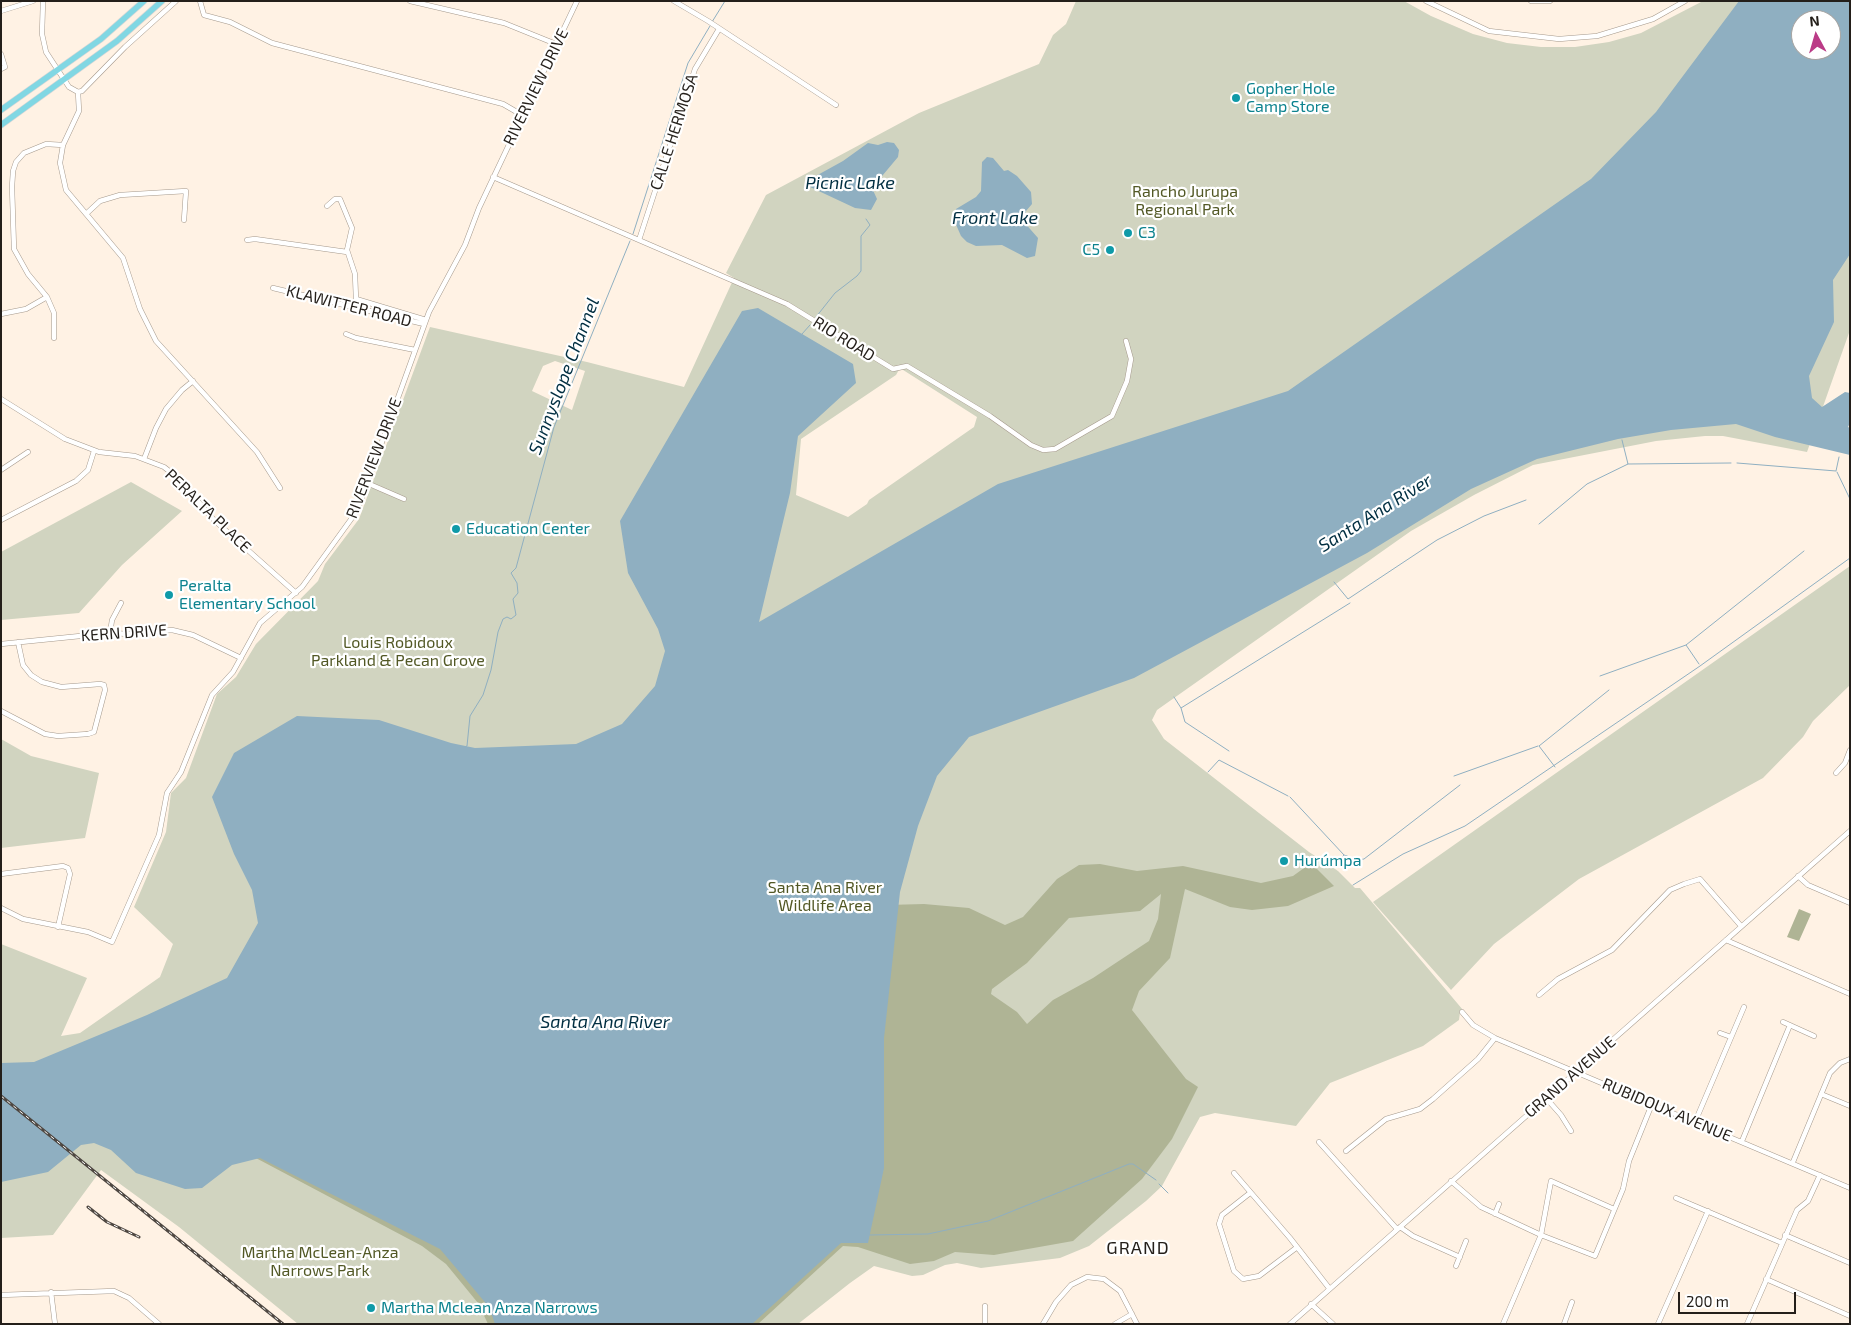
<!DOCTYPE html>
<meta charset="utf-8">
<style>
body{margin:0}
#map{position:relative;width:1851px;height:1325px;overflow:hidden;background:#fff2e4;font-family:"Exo 2",sans-serif}
canvas{display:block}
.frame{position:absolute;inset:0;border:2px solid #241f1a;pointer-events:none}
.north{position:absolute;left:1791px;top:10px;width:50px;height:50px;box-sizing:border-box;background:#fff;border:1px solid #a7a5a3;border-radius:50%;rotate:354deg;font-size:14px;font-weight:700;line-height:20px;text-align:center;color:#241f1a}
.north::after{content:'';display:block;margin:auto;width:18px;height:22px;background:#bb3b87;clip-path:polygon(50% 0,100% 100%,50% 72%,0 100%)}
.scale{position:absolute;left:1678px;top:1292px;width:118px;height:22px;box-sizing:border-box;border:2px solid #241f1a;border-top:0;padding-left:6px;font-size:15px;line-height:18px;white-space:nowrap;color:#241f1a;-webkit-text-stroke:4px #fff;paint-order:stroke}
</style>
<div id="map">
<canvas width="1851" height="1325"></canvas>
<div class="frame"></div>
<div class="north">N</div>
<div class="scale">200 m</div>
</div>
<script>
const context = document.querySelector('canvas').getContext('2d');
context.lineJoin = 'round';
function fillPath(path, color) { context.fillStyle = color; context.fill(path, 'evenodd'); }
const poly = rows => new Path2D(rows.map(r => 'M' + r).join(''));
function trace(path, color, width, dash) { context.strokeStyle = color; context.lineWidth = width; context.lineCap = dash ? 'butt' : 'round'; context.setLineDash(dash || []); context.stroke(path); }
function drawText(font, color, halo, rows, align = 'center') {
  context.font = font + ' "Exo 2",sans-serif'; context.lineWidth = 4.5; context.setLineDash([]); context.textBaseline = 'middle'; context.strokeStyle = halo; context.fillStyle = color; for (const [text, x, y, turn = 0] of rows) {
    context.save(); context.translate(x, y); context.rotate((+turn || 0) * Math.PI / 180); context.textAlign = isNaN(turn) ? turn : align; if (halo) context.strokeText(text, 0, 0); context.fillText(text, 0, 0); context.restore();
  }
}
const green = poly([
 [1076,1,1404,1,1431,16,1473,34,1507,43,1541,47,1575,47,1609,42,1641,33,1703,1,1850,1,1850,330,1807,452,1723,436,1705,436,1656,441,1533,465,1474,495,1411,531,1157,710,1152,720,1164,739,1309,852,1338,871,1355,888,1360,888,1463,1010,1460,1012,1459,1020,1423,1046,1330,1083,1296,1126,1215,1113,1200,1117,1162,1186,1146,1201,1089,1246,1060,1258,981,1268,957,1263,945,1265,923,1275,912,1276,874,1266,850,1283,798,1324,298,1324,179,1227,101,1170,53,1235,1,1238,1,944,87,978,61,1036,80,1033,160,977,173,944,134,907,166,832,171,793,186,778,217,694,236,677,256,644,318,581,325,564,359,519,430,327,587,362,684,387,734,278,726,273,766,195,919,113,1039,64,1053,35,1066,24],
 [1801,20,1831,20,1831,50,1801,50],
 [555,361,585,371,572,410,532,391,543,366],
 [900,368,977,417,974,427,869,500,867,504,848,517,796,495,801,439,896,375],
 [131,482,182,511,122,565,79,613,1,620,1,552],
 [1850,566,1850,685,1813,721,1803,737,1763,778,1579,879,1494,944,1451,990,1373,902],
 [1,739,31,756,99,773,85,838,1,848]
]);
const forest = poly([
 [1311,863,1334,886,1288,906,1252,910,1230,907,1185,889,1170,958,1139,991,1132,1010,1186,1079,1198,1087,1172,1139,1142,1179,1073,1241,994,1255,955,1252,934,1261,910,1264,858,1247,843,1246,758,1324,488,1324,478,1303,446,1264,422,1246,254,1157,887,905,924,904,969,908,1005,925,1023,917,1057,879,1079,865,1100,864,1137,871,1183,866,1261,883,1293,876],
 [1161,894,1158,919,1149,941,1093,978,1053,1000,1027,1024,1017,1012,991,994,992,989,1027,963,1069,918,1140,911],
 [1799,909,1811,914,1799,941,1787,937]
]);
const water = poly([
 [1739,1,1850,1,1850,254,1833,280,1834,322,1809,376,1812,398,1822,407,1845,392,1850,393,1850,423,1848,427,1850,428,1850,455,1775,437,1736,424,1671,430,1618,439,1537,459,1471,489,1367,553,1134,678,969,737,937,776,918,826,900,892,884,1038,884,1168,868,1243,841,1243,752,1324,495,1324,489,1307,440,1249,260,1158,232,1165,202,1188,185,1189,136,1173,111,1150,94,1143,81,1145,48,1172,1,1182,1,1063,34,1062,147,1015,227,978,258,923,252,890,234,854,212,797,234,753,297,716,379,720,451,743,475,748,576,744,622,724,655,686,665,651,658,629,628,573,620,521,742,311,758,308,853,364,856,383,798,436,790,493,759,622,998,484,1288,391,1591,179,1656,112],
 [1801,20,1831,20,1831,50,1801,50],
 [887,142,894,143,899,150,898,157,872,188,877,199,871,210,855,208,808,186,808,181,814,177,843,161,868,143,878,145],
 [987,157,993,158,1004,171,1008,170,1017,176,1031,192,1032,204,1026,211,1023,221,1038,238,1035,256,1027,258,1002,245,976,246,967,242,961,236,954,220,956,209,976,197,981,191,982,162]
]);
const stream = poly([
 [712,22,725,1],
 [633,234,688,63,710,26],
 [816,317,835,293,857,276,861,271,861,236,870,225,866,219],
 [802,334,810,325],
 [1737,463,1836,471,1839,457],
 [1628,464,1731,463],
 [1837,472,1850,499],
 [1539,524,1587,484,1628,464,1622,440],
 [1334,582,1348,599,1437,540,1484,516,1526,500],
 [1699,664,1686,645,1804,551],
 [1600,676,1686,645],
 [1174,697,1181,708,1350,603],
 [1181,708,1185,722,1229,751],
 [465,747,467,746,470,716,483,695,491,670,498,632,503,619,507,617,511,619,516,615,513,599,518,593,517,583,511,573,516,568,554,427,630,241],
 [1555,767,1539,746,1609,690],
 [1208,772,1219,760,1288,796],
 [1454,776,1538,746],
 [1290,797,1344,855],
 [1335,867,1344,855,1358,860,1364,859,1460,785],
 [1353,885,1403,854,1465,826,1700,666,1850,558],
 [1159,1184,1168,1193],
 [869,1235,928,1234,988,1221,1129,1164,1133,1164,1156,1180]
]);
const minor = poly([
 [43,1,42,34,46,52,69,87,78,92],
 [200,1,204,15,230,22,272,43,503,104,522,115],
 [410,1,504,23,556,44],
 [674,1,708,21,836,105],
 [1426,1,1489,31,1559,39,1597,36,1653,19,1685,1],
 [1531,1,1550,1],
 [1,11,33,1],
 [1,54,5,67,1,69],
 [78,92,79,111,63,145,60,163,66,190,123,258,140,309,156,341,257,452,280,488],
 [78,92,82,91,125,47,176,1],
 [493,177,787,304,893,369,907,366,990,416,1031,445,1043,450,1055,449,1112,416,1127,381,1131,359,1126,341],
 [327,206,335,199,340,199,352,228,347,250,355,274,356,299,426,320],
 [86,214,100,201,120,195,186,191,184,220],
 [247,240,255,239,347,252],
 [639,240,695,69,719,29],
 [273,288,424,324],
 [1,314,26,309,47,297],
 [346,334,356,338,415,350],
 [54,338,54,313,47,297,28,274,14,249,12,187,13,171,16,162,24,153,46,144,63,145],
 [1,399,65,439,99,452,135,456,164,467,178,478,214,520,296,593],
 [144,459,156,428,166,409,182,390,193,381],
 [1,470,28,452],
 [367,483,404,499],
 [1,520,76,481,88,470,94,451],
 [110,633,112,620,121,603],
 [1,644,110,633,129,634,172,630,193,635,241,658],
 [1,711,45,734,58,736,88,734,94,732,105,690,104,685,100,684,61,687,42,682,31,675,23,665,18,642],
 [1836,773,1845,763,1850,750],
 [1,874,63,866,68,868,70,874,58,927],
 [1798,876,1808,885,1850,903],
 [1,908,23,919,88,932,112,942,159,835,167,793,181,772,212,695,233,672,260,623,302,587,357,511,429,312,465,245,479,208,577,1],
 [1726,940,1850,994],
 [1539,995,1558,979,1612,950,1670,890,1684,884,1700,879,1741,926],
 [1462,1012,1473,1025,1495,1038,1850,1188],
 [1783,1022,1814,1036],
 [1720,1033,1731,1037],
 [1821,1094,1850,1106],
 [1546,1098,1561,1115,1571,1131],
 [1695,1122,1744,1007],
 [1742,1141,1790,1025],
 [1319,1142,1397,1229],
 [1346,1151,1386,1119,1420,1109,1433,1099,1478,1059,1495,1038],
 [1793,1162,1830,1073,1840,1063,1850,1059],
 [1234,1173,1290,1238,1329,1288],
 [1451,1181,1481,1207,1541,1235,1595,1256,1623,1189,1629,1161,1652,1104],
 [1250,1193,1222,1215,1219,1224,1234,1271,1243,1279,1259,1276,1296,1248],
 [1676,1198,1782,1243],
 [1495,1214,1499,1204],
 [1400,1227,1413,1236,1460,1257],
 [1785,1235,1850,1263],
 [1456,1266,1466,1241],
 [1766,1279,1850,1316],
 [51,1292,55,1324],
 [1,1295,114,1291,129,1298,159,1324],
 [1311,1304,1333,1324],
 [985,1306,985,1324],
 [1043,1324,1056,1302,1071,1285,1087,1277,1104,1279,1120,1291,1137,1324],
 [1115,1324,1132,1314],
 [1290,1324,1850,831],
 [1503,1324,1541,1235,1551,1181,1614,1209],
 [1564,1324,1572,1302],
 [1658,1324,1708,1211],
 [1747,1324,1797,1210,1808,1201,1820,1175]
]);
const major = poly([
 [1,110,101,39,144,1],
 [1,125,117,41,162,1]
]);
const rail = poly([
 [1,1096,283,1324],
 [88,1207,107,1222,139,1237]
]);
const markers = [
 [1236,98,5,"#0f9aa8"],
 [1128,233,5,"#0f9aa8"],
 [1110,250,5,"#0f9aa8"],
 [456,529,5,"#0f9aa8"],
 [169,595,5,"#0f9aa8"],
 [1284,861,5,"#0f9aa8"],
 [371,1308,5,"#0f9aa8"]
];
const streetNames = [
 ["RIVERVIEW DRIVE",536,87,-64],
 ["CALLE HERMOSA",674,132,-72],
 ["KLAWITTER ROAD",349,306,14],
 ["RIO ROAD",844,339,32],
 ["RIVERVIEW DRIVE",374,458,-69],
 ["PERALTA PLACE",208,511,44],
 ["KERN DRIVE",124,633,-4],
 ["GRAND AVENUE",1570,1077,-41],
 ["RUBIDOUX AVENUE",1667,1110,23]
];
const cultureNames = [
 ["Gopher Hole",1246,89],
 ["Camp Store",1246,107],
 ["C3",1138,233],
 ["C5",1100,250,"right"],
 ["Education Center",466,529],
 ["Peralta",179,586],
 ["Elementary School",179,604],
 ["Hurúmpa",1294,861],
 ["Martha Mclean Anza Narrows",381,1308]
];
const parkNames = [
 ["Rancho Jurupa",1185,192],
 ["Regional Park",1185,210],
 ["Louis Robidoux",398,643],
 ["Parkland & Pecan Grove",398,661],
 ["Santa Ana River",825,888],
 ["Wildlife Area",825,906],
 ["Martha McLean-Anza",320,1253],
 ["Narrows Park",320,1271]
];
const waterNames = [
 ["Picnic Lake",850,183],
 ["Front Lake",995,218],
 ["Sunnyslope Channel",564,376,-69],
 ["Santa Ana River",1375,513,-32],
 ["Santa Ana River",605,1022]
];
const neighbourhoodNames = [
 ["GRAND",1138,1248]
];
fillPath(green, '#d1d4c0');
fillPath(forest, '#afb495');
fillPath(water, '#8fafc1');
trace(stream, '#8fafc1', 1);
trace(minor, '#a5998c', 5.5);
trace(major, '#d8d7d6', 7);
trace(minor, '#fff', 4.5);
trace(major, '#81d7e3', 5.5);
trace(rail, '#4e4741', 3);
trace(rail, '#fff', 1, [4]);
for (const [x, y, r, color] of markers) { const dot = new Path2D(); dot.arc(x, y, r, 0, 2 * Math.PI); context.fillStyle = color; context.fill(dot); trace(dot, '#fff', 2); }
drawText('16px', '#241f1a', '#fff', streetNames);
drawText('16px', '#0d838f', '#fff', cultureNames, 'left');
drawText('16px', '#525825', '#fff', parkNames);
drawText('italic 18px', '#002e41', '#fff', waterNames);
context.letterSpacing = '1px';
drawText('18px', '#241f1a', '#fff', neighbourhoodNames);
context.letterSpacing = '0px';
</script>
